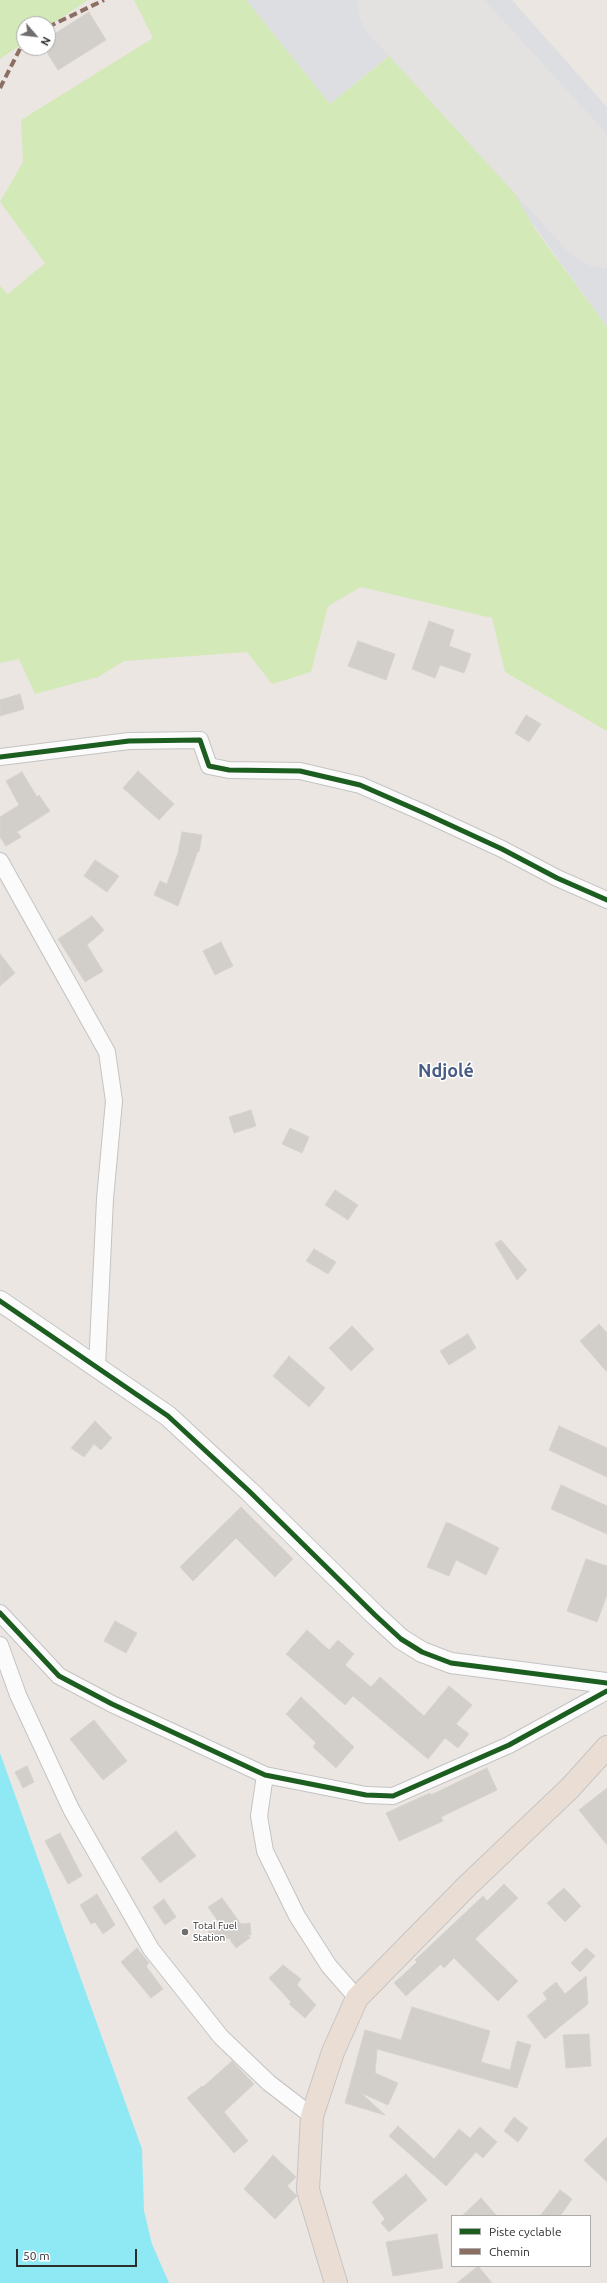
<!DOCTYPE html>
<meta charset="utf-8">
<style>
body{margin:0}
#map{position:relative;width:607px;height:2283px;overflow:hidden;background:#ebe6e2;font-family:Ubuntu,sans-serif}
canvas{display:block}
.legend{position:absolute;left:451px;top:2215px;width:140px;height:52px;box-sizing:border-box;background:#fff;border:1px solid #ababab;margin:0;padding:5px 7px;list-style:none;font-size:12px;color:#2d2d2d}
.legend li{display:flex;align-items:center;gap:8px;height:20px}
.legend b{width:20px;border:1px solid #ababab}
.north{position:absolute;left:16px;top:16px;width:40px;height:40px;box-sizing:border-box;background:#fff;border:1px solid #ababab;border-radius:50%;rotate:118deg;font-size:11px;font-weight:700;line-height:16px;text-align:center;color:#2d2d2d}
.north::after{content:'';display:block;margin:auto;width:14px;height:18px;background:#706e6c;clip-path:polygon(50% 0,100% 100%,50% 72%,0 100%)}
.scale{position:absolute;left:16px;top:2249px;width:121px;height:18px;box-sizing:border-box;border:2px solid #2d2d2d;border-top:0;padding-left:5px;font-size:12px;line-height:14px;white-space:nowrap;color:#2d2d2d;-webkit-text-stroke:3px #fff;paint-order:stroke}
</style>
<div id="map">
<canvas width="607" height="2283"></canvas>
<ul class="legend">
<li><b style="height:5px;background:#1b5e20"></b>Piste cyclable</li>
<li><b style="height:5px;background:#8d6e63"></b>Chemin</li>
</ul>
<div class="north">N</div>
<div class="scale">50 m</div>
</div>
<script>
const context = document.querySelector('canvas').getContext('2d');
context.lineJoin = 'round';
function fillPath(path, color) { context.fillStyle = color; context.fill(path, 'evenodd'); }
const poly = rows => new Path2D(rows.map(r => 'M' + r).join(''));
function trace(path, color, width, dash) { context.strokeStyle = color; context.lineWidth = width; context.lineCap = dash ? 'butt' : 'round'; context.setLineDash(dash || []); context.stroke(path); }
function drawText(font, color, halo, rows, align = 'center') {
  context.font = font + ' Ubuntu,sans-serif'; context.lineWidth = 3; context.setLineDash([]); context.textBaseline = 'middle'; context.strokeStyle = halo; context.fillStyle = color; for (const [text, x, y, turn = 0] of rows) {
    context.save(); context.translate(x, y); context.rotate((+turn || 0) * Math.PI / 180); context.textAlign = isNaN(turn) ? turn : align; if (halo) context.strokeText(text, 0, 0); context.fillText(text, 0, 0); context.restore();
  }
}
const airport = poly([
 [246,0,512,0,607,107,607,327,403,44,330,104]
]);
const green = poly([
 [0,0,88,0,48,27,48,24,24,24,24,43,0,59],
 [134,0,246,0,330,104,404,44,449,78,535,229,607,327,607,731,505,672,492,618,361,587,328,606,311,672,272,684,247,652,124,661,98,677,35,694,19,659,0,663,0,286,8,294,45,263,0,202,23,162,21,120,153,38]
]);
const water = poly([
 [0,1753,142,2149,144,2211,152,2244,169,2283,0,2283]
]);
const runway = poly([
 [411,0,607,214]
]);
const building = poly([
 [89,12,106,40,58,70,48,54,48,38,89,12],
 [429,621,454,630,449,646,471,654,464,673,440,665,435,678,412,669,429,621],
 [358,641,395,654,386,680,348,666,358,641],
 [20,694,24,709,0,716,0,700,20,694],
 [526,715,541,724,529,742,515,733,526,715],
 [138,771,174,804,159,820,123,788,138,771],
 [22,772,37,797,39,795,50,811,17,832,21,837,6,846,0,837,0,817,19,805,6,781,22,772],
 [182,832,202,835,199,852,198,851,178,906,154,895,160,881,167,884,178,853,182,832],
 [95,860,119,876,107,892,84,876,95,860],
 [92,916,104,930,87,945,103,971,85,982,58,939,92,916],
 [221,942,233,966,215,975,203,951,221,942],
 [0,954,15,973,0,986,0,954],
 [251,1110,256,1126,234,1133,229,1117,251,1110],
 [290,1128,309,1137,302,1153,282,1144,290,1128],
 [335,1190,358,1205,348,1220,325,1205,335,1190],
 [501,1240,527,1270,517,1280,495,1244,501,1240],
 [314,1249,336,1262,328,1274,306,1261,314,1249],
 [599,1324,607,1333,607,1372,580,1341,599,1324],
 [352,1326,374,1349,351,1371,329,1348,352,1326],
 [468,1334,476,1348,449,1365,440,1351,468,1334],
 [289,1356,325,1388,309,1407,273,1376,289,1356],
 [95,1421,112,1438,101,1450,94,1444,84,1457,71,1448,95,1421],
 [559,1426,607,1448,607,1477,549,1450,559,1426],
 [561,1485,607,1506,607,1534,551,1509,561,1485],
 [241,1507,293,1559,275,1577,236,1538,193,1581,180,1567,241,1507],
 [446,1523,449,1523,499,1548,486,1575,456,1560,449,1576,427,1567,446,1523],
 [586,1559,607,1566,607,1595,597,1622,567,1611,586,1559],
 [115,1621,137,1633,126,1653,104,1641,115,1621],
 [307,1630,329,1650,338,1640,354,1654,345,1665,371,1687,380,1677,424,1716,449,1686,472,1705,456,1724,469,1734,458,1748,445,1738,428,1759,353,1696,345,1705,286,1654,307,1630],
 [301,1697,354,1747,336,1768,313,1747,316,1743,286,1714,301,1697],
 [94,1720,127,1761,103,1780,70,1739,94,1720],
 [27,1766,34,1782,23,1788,15,1772,27,1766],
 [487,1768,497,1790,441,1817,443,1821,399,1841,386,1813,430,1793,431,1795,487,1768],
 [607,1788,607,1845,579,1810,607,1788],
 [176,1831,196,1856,160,1883,141,1858,176,1831],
 [60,1833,82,1876,68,1884,45,1841,60,1833],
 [504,1884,518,1898,475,1939,518,1981,498,2001,454,1958,444,1968,441,1964,406,1996,394,1983,417,1962,415,1960,483,1896,487,1901,504,1884],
 [564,1888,581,1906,565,1922,547,1903,564,1888],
 [97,1894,115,1925,103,1934,95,1922,91,1924,80,1905,97,1894],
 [222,1898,241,1924,250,1923,251,1935,248,1935,250,1938,236,1948,229,1938,210,1941,208,1929,222,1927,208,1907,222,1898],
 [164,1899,176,1917,165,1925,153,1907,164,1899],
 [137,1948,149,1963,146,1966,163,1989,151,1998,121,1962,137,1948],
 [586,1948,595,1956,580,1972,571,1963,586,1948],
 [283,1965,301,1979,297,1985,316,2005,305,2018,289,2004,291,2002,269,1978,283,1965],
 [586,1976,588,2004,545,2039,527,2016,547,1999,543,1993,556,1982,565,1994,586,1976],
 [412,2007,490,2031,481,2062,510,2070,517,2041,531,2045,517,2088,377,2049,375,2073,398,2083,388,2105,361,2093,385,2115,345,2103,365,2030,401,2040,412,2007],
 [589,2034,591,2066,566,2068,563,2035,589,2034],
 [232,2061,254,2084,224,2112,248,2141,234,2153,187,2098,202,2086,203,2087,232,2061],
 [514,2117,528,2128,518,2142,504,2131,514,2117],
 [398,2126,434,2159,459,2129,470,2138,480,2127,497,2142,483,2158,476,2152,446,2186,389,2136,398,2126],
 [607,2137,607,2182,584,2160,607,2137],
 [273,2155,296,2177,287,2186,297,2196,275,2219,244,2189,273,2155],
 [406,2174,427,2200,389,2232,381,2223,385,2219,372,2202,406,2174],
 [560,2190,572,2199,560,2216,540,2216,560,2190],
 [481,2198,497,2216,462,2216,481,2198],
 [437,2234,443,2268,393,2276,386,2242,437,2234],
 [478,2266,492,2283,457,2283,478,2266]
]);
const minor = poly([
 [0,757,129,741,200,740,209,766,229,770,300,771,360,785,424,813,502,849,557,878,607,900],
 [0,861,107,1052,114,1101,105,1199,97,1367],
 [0,1613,59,1676,112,1704,265,1775,366,1795,393,1796,509,1745,607,1691],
 [0,1645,18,1695,71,1809,151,1949,221,2037,269,2083,312,2116],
 [265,1775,259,1816,265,1851,297,1916,329,1966,357,1998]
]);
const tertiary = poly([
 [0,1301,168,1416,249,1491,375,1615,401,1639,422,1652,451,1663,607,1683]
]);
const trunk = poly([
 [336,2283,308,2190,312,2116,333,2052,357,1998,466,1887,570,1788,607,1747]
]);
const quiet = poly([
 [48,27,104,0],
 [0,88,24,41]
]);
const cycleway = poly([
 [0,757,129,741,200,740,209,766,229,770,300,771,360,785,424,813,502,849,557,878,607,900],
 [0,1301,168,1416,249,1491,375,1615,401,1639,422,1652,451,1663,607,1683],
 [0,1613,59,1676,112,1704,265,1775,366,1795,393,1796,509,1745,607,1691]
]);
const markers = [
 [185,1932,4,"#706e6c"]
];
const poiNames = [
 ["Total Fuel",193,1926],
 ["Station",193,1938]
];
const townNames = [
 ["Ndjolé",446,1071]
];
fillPath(airport, '#dddee1');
fillPath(green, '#d3e9b8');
fillPath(water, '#8fe9f4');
trace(runway, '#e4e2e1', 108);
fillPath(building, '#d2cfcb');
trace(building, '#d6d2ce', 1);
trace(minor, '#c4c3c4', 18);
trace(tertiary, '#c4c3c4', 22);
trace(trunk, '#c6c4c3', 24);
trace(minor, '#fcfbfb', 16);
trace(tertiary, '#fcfbfb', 20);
trace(trunk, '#eaded4', 22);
trace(quiet, '#8d6e63', 4, [8, 4]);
trace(cycleway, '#1b5e20', 5);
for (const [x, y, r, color] of markers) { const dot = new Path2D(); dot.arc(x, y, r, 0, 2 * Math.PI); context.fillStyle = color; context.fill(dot); trace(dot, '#fff', 1.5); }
drawText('10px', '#2d2d2d', '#fff', poiNames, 'left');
drawText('bold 18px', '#485b83', '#fff', townNames);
</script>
